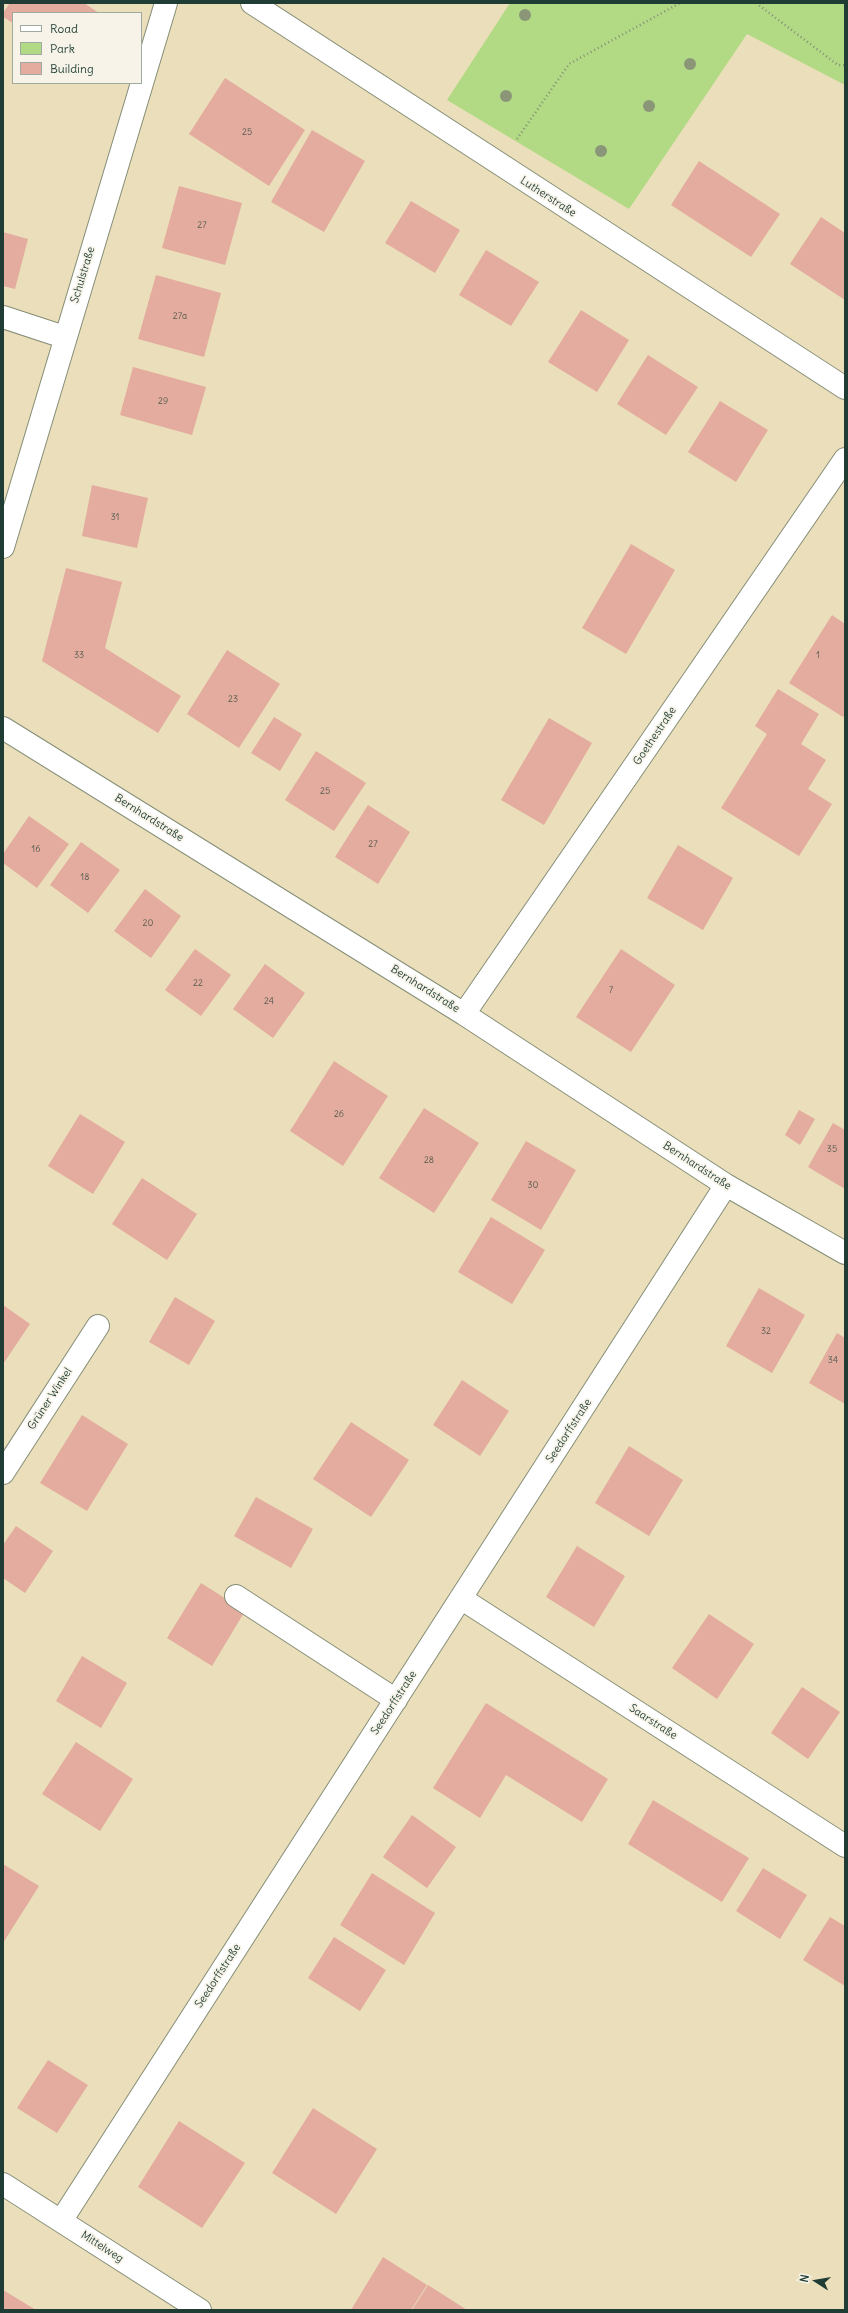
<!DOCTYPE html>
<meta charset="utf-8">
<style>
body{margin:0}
#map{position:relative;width:848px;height:2313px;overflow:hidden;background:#ebdeba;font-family:Delius,sans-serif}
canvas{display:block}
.frame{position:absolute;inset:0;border:4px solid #1f3d34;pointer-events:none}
.legend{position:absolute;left:12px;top:12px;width:130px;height:72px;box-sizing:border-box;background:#f7f3e8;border:1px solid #a1aaa0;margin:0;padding:5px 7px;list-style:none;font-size:12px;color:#1f3d34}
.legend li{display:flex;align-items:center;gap:8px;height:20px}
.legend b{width:20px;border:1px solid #a1aaa0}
.north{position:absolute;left:796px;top:2261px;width:40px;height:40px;-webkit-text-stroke:3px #f7f3e8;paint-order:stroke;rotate:282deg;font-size:11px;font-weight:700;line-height:16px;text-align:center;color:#1f3d34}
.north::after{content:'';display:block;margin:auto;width:14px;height:18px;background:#1f3d34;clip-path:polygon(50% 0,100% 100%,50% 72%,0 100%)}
</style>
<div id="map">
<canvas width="848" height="2313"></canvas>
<div class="frame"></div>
<ul class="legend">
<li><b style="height:5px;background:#fff"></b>Road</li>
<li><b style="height:11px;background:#b2da84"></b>Park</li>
<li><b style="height:11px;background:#e3ac9e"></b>Building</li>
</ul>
<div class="north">N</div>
</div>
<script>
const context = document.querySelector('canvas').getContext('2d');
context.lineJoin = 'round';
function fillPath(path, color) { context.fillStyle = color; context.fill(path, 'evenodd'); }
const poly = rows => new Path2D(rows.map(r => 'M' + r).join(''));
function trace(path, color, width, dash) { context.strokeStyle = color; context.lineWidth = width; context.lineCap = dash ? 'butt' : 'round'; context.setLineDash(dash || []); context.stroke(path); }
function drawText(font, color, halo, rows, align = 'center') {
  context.font = font + ' Delius,sans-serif'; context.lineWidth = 3.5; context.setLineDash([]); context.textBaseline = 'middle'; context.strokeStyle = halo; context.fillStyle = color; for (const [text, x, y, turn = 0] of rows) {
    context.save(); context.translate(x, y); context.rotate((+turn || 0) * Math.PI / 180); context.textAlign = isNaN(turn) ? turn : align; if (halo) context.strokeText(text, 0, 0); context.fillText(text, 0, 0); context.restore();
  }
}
const green = poly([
 [510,3,845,3,845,85,747,34,629,209,447,100]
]);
const building = poly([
 [10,3,84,3,99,13,13,13,13,23,3,17,3,13],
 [225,78,305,130,269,186,189,134],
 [312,130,365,161,324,232,271,202],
 [699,161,780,214,751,257,671,205],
 [179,186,242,203,225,265,162,248],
 [411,201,460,230,435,273,385,243],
 [821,217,845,233,845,300,790,264],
 [3,232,28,239,15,289,3,286],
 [486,250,539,282,511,326,459,295],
 [156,275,221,293,204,357,138,339],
 [581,310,629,340,597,392,548,362],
 [648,355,698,387,666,435,617,404],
 [133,367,206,387,192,435,120,415],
 [720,401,768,430,736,482,688,452],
 [92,485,148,498,137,548,82,536],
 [631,544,675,570,626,654,582,628],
 [66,568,122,582,105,648,181,696,158,733,42,661],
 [832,615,845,624,845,714,843,717,789,683],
 [227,650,280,684,239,748,187,714],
 [778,689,819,714,801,744,826,760,808,789,832,804,799,856,721,808,767,734,755,726],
 [274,717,302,734,280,771,251,753],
 [549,718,592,743,544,825,501,800],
 [316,751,366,783,334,831,285,800],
 [368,805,410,832,378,884,335,857],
 [29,816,69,844,37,888,3,863,3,854],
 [81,842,120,870,88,913,50,885],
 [678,845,733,878,703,930,647,898],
 [145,889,181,916,151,958,114,931],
 [195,949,231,975,201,1016,165,990],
 [621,949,675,985,631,1052,576,1017],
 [265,964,305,993,273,1038,233,1009],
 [334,1061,388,1096,343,1166,290,1131],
 [424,1108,479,1143,434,1213,379,1178],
 [799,1110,815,1119,800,1145,785,1135],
 [80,1114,125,1142,93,1194,48,1166],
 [833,1123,845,1130,845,1189,808,1167],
 [526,1141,576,1170,541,1230,491,1200],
 [142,1178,197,1214,167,1260,112,1224],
 [491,1217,545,1250,512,1304,458,1272],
 [759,1288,805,1315,772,1373,726,1346],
 [175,1297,215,1321,189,1365,149,1342],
 [3,1305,30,1324,3,1364],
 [837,1333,845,1338,845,1404,809,1383],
 [462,1380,509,1411,480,1456,433,1425],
 [82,1415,128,1444,87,1511,40,1483],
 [351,1422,409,1460,371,1517,313,1479],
 [629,1446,683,1480,649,1536,595,1503],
 [256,1497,313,1529,291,1568,234,1536],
 [16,1526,53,1551,25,1593,3,1578,3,1545],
 [577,1546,625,1576,594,1627,546,1597],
 [201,1583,245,1611,212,1666,167,1638],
 [709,1614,754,1644,717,1699,672,1668],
 [82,1656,127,1683,101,1728,56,1701],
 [802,1687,840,1712,808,1759,771,1733],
 [486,1703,608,1779,582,1822,506,1775,480,1818,433,1788],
 [76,1742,133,1779,100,1831,42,1794],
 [653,1800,749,1858,722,1902,628,1844],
 [412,1815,456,1847,427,1888,383,1857],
 [3,1864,39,1886,3,1943],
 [763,1868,807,1895,780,1939,736,1911],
 [372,1873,435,1913,404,1965,340,1925],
 [830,1917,845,1926,845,1986,803,1960],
 [334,1937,386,1970,360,2011,308,1978],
 [48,2060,88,2085,57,2133,17,2108],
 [313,2108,377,2149,336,2214,272,2173],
 [179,2121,245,2163,202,2228,138,2187],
 [383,2257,427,2285,411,2310,351,2310],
 [428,2285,467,2310,412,2310],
 [3,2290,36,2310,3,2310]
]);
const path = poly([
 [756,3,838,65,845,65],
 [517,139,569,64,680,3]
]);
const minor = poly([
 [252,3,845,388],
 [3,317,64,337],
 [3,547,166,3],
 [3,728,464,1014,726,1185,845,1253],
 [464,1014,845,459],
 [3,1473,98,1326],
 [236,1596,396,1700],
 [462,1599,845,1846],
 [3,2184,200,2310],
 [61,2221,726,1185]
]);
const trees = [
 [525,15],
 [690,64],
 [506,96],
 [649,106],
 [601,151]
];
const numberNames = [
 ["25",247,132],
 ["27",202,225],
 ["27a",180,316],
 ["29",163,401],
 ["31",115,517],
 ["33",79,655],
 ["1",818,655],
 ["23",233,699],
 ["25",325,791],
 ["27",373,844],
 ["16",36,849],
 ["18",85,877],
 ["20",148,923],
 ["22",198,983],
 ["7",611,990],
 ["24",269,1001],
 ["26",339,1114],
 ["35",832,1149],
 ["28",429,1160],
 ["30",533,1185],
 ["32",766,1331],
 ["34",833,1360]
];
const streetNames = [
 ["Lutherstraße",548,197,33],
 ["Schulstraße",83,275,-73],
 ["Goethestraße",655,736,-56],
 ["Bernhardstraße",149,818,32],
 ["Bernhardstraße",425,989,32],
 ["Bernhardstraße",697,1166,33],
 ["Grüner Winkel",50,1399,-57],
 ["Seedorffstraße",569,1431,-57],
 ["Seedorffstraße",394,1703,-57],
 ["Saarstraße",653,1722,33],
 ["Seedorffstraße",218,1976,-57],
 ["Mittelweg",102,2247,33]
];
fillPath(green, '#b2da84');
fillPath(building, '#e3ac9e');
trace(minor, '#858e77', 24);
trace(path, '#858e77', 2.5, [1, 3]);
trace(minor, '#fff', 22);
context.fillStyle = '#8b9679';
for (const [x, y] of trees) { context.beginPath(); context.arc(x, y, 6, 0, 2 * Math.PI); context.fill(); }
drawText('9px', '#50594e', null, numberNames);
drawText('11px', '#1f3d34', '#f7f3e8', streetNames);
</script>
